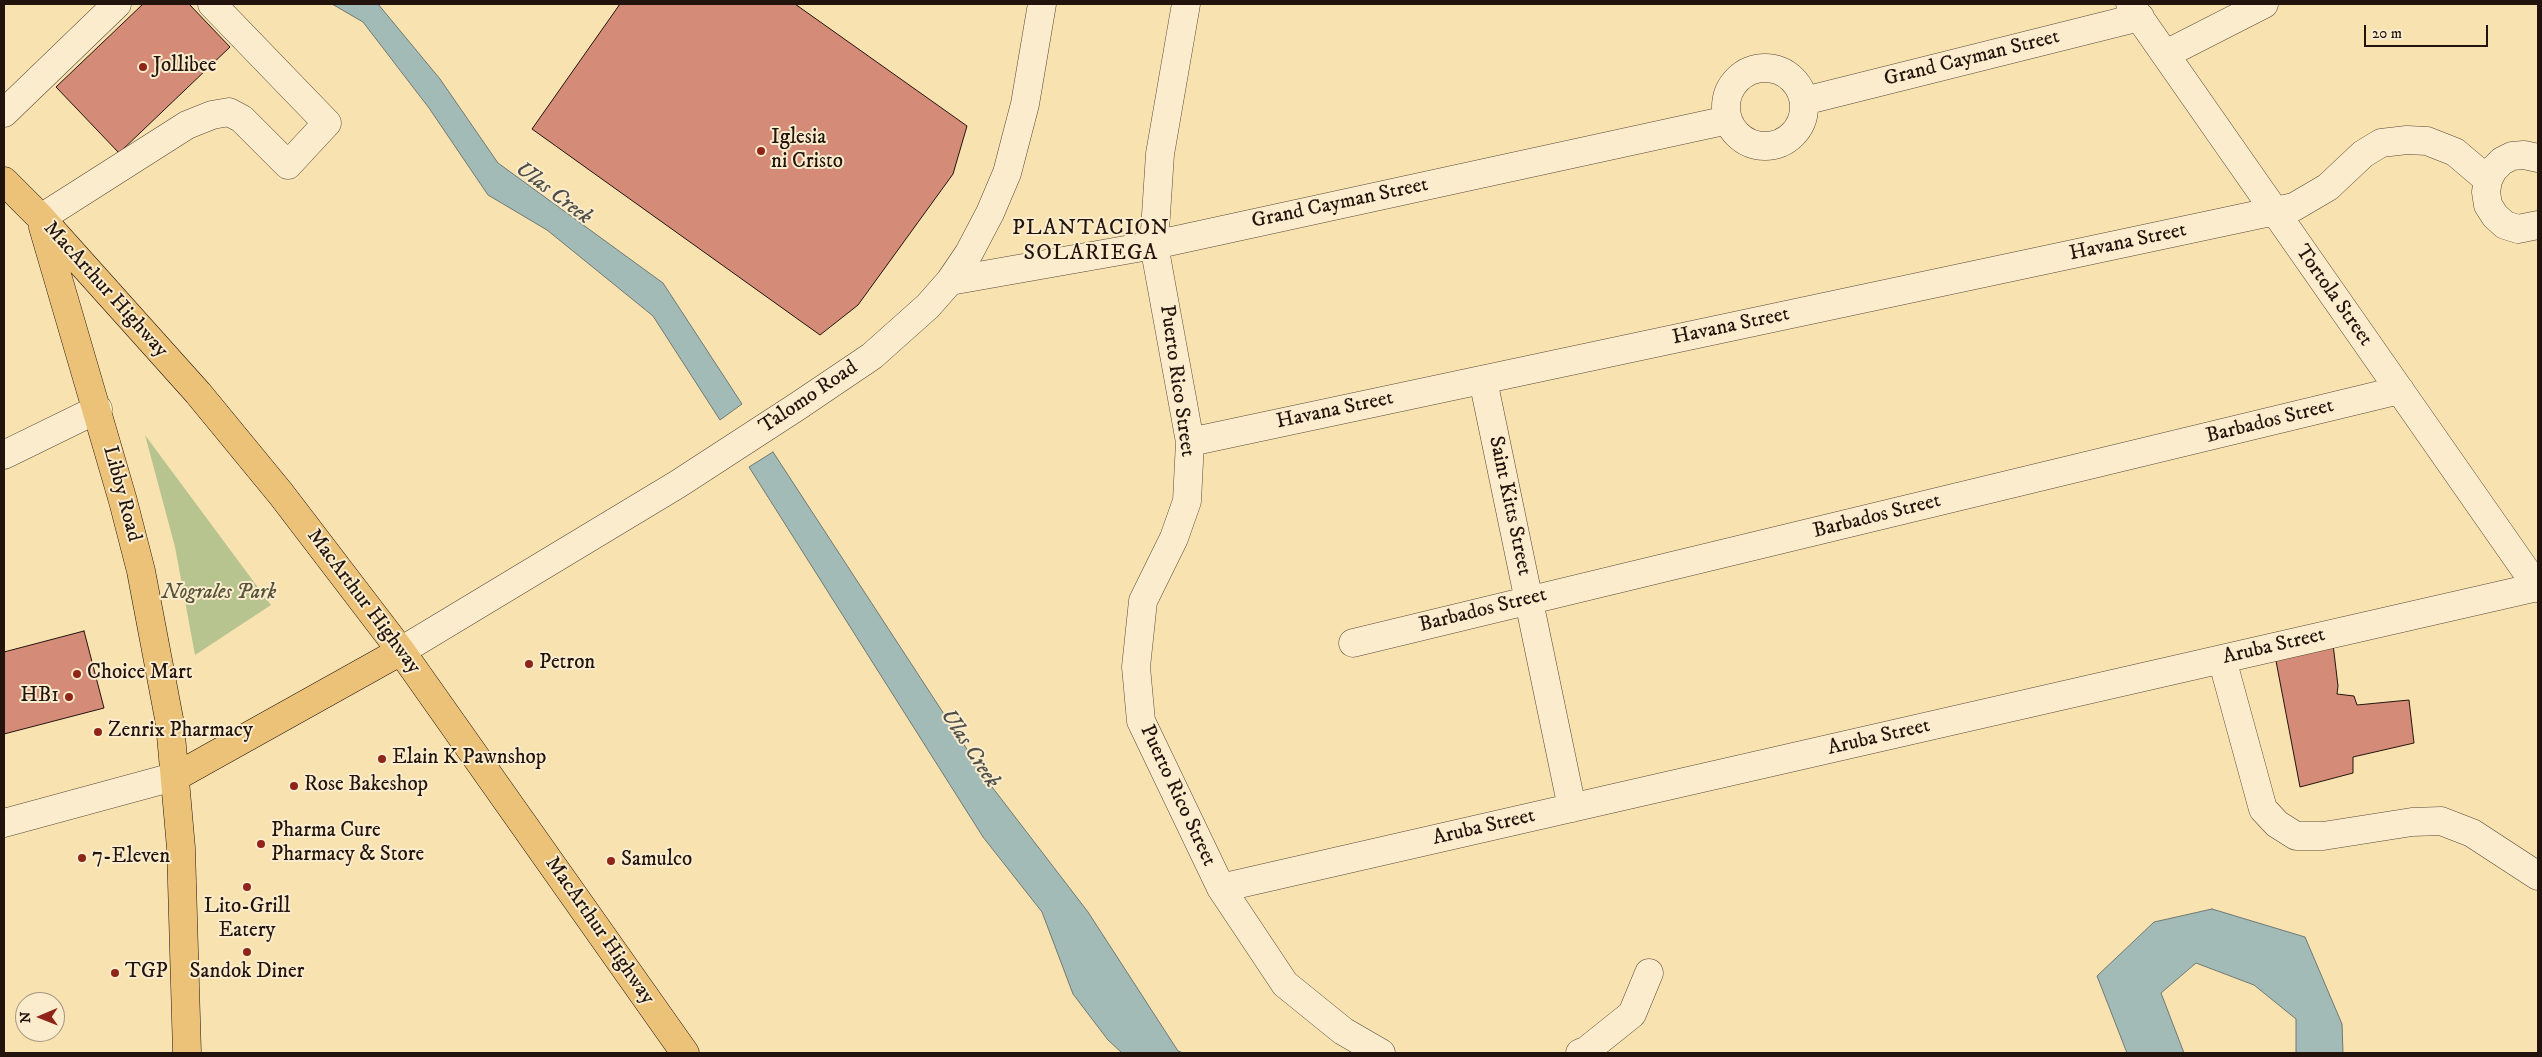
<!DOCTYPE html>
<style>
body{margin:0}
#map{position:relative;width:2542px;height:1057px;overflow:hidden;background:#f8e2b0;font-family:"IM FELL DW Pica",serif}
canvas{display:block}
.frame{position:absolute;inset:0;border:5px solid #22140d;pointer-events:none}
.north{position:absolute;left:15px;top:992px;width:50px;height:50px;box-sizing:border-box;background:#faeccc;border:1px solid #a49680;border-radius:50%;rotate:269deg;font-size:14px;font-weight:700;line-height:20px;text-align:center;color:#22140d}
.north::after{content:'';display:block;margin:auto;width:18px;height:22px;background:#8f2418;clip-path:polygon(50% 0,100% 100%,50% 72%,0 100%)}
.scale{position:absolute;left:2364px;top:25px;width:124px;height:22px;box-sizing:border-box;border:2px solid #22140d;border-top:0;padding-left:6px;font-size:15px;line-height:18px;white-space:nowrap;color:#22140d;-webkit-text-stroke:4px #faeccc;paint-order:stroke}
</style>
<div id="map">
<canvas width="2542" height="1057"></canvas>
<div class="frame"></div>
<div class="north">N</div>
<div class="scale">20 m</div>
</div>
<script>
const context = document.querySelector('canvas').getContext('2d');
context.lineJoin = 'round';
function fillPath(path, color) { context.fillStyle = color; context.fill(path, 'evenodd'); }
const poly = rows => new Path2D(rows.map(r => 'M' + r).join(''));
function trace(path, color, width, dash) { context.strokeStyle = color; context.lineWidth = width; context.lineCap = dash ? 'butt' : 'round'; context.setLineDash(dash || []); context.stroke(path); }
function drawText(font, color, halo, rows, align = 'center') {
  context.font = font + ' "IM FELL DW Pica",serif'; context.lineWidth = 4; context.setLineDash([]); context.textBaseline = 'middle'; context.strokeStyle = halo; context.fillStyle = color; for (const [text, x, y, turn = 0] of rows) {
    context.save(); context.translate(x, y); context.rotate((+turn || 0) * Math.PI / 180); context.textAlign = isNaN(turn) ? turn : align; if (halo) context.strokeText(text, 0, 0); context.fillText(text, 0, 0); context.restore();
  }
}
const green = poly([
 [145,435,271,605,195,655,175,547]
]);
const water = poly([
 [332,4,378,4,440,79,498,163,663,283,742,404,720,420,653,316,547,230,488,195,429,108,363,22,332,4],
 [773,452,989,783,1088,912,1178,1051,1183,1053,1122,1053,1108,1040,1073,994,1042,912,983,837,749,467,773,452],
 [2212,909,2305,937,2342,1024,2343,1053,2296,1053,2296,1019,2254,985,2196,963,2161,993,2184,1053,2127,1053,2097,976,2154,922,2212,909]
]);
const building = poly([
 [143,4,189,4,230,47,119,153,56,87,143,4],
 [620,4,795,4,967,126,953,174,858,305,820,335,532,129,620,4],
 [84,631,104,708,4,734,4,652,84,631],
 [2333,644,2338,686,2337,694,2354,696,2357,705,2409,700,2414,743,2353,757,2353,773,2300,787,2276,661,2333,644]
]);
const minor = poly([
 [1186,4,1160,154,1154,245,1190,442,1187,501,1174,538,1143,601,1136,667,1141,721,1221,888,1285,984,1343,1031,1381,1053],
 [2130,4,2538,588],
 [2166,54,2264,4],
 '1726 107a39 39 0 1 1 78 0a39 39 0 1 1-78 0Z',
 [1804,101,2140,17],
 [4,113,117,4],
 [2538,158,2524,155,2512,156,2502,161,2493,170,2488,180,2486,192,2488,205,2495,216,2505,225,2518,229,2538,225],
 [41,218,187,125,212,115,229,112,242,119,288,165,327,123,212,4],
 [950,281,1154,245,1728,120],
 [1483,380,1572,808],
 [1190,442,2294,207,2328,187,2363,154,2381,143,2407,140,2427,141,2455,152,2488,180],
 [4,455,98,409],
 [1353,643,2400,390],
 [401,651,678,484,798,406,872,356,928,306,950,281,969,253,990,213,1007,173,1025,104,1042,4],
 [2222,659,2263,809,2277,824,2296,836,2323,836,2412,822,2441,821,2472,833,2538,876],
 [4,823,177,776],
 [1221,888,2537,587],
 [1580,1053,1587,1050,1632,1014,1649,973]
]);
const highway = poly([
 [4,181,41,218,198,393,281,494,401,651,685,1053],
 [43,227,123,501,141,571,170,724,181,848,187,1053],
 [177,776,401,651]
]);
const markers = [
 [143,67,5,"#8f2418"],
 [761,151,5,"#8f2418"],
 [529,664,5,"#8f2418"],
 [77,674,5,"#8f2418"],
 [69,697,5,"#8f2418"],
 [98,732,5,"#8f2418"],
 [382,759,5,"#8f2418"],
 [294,786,5,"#8f2418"],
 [261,844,5,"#8f2418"],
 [82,858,5,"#8f2418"],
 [611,861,5,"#8f2418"],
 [247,887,5,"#8f2418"],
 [247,952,5,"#8f2418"],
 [115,973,5,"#8f2418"]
];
const streetNames = [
 ["Grand Cayman Street",1972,59,-14],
 ["Grand Cayman Street",1340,204,-12],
 ["Havana Street",2128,243,-12],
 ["MacArthur Highway",105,290,48],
 ["Tortola Street",2333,296,55],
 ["Havana Street",1731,327,-12],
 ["Puerto Rico Street",1176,381,82],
 ["Talomo Road",809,398,-34],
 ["Havana Street",1335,411,-12],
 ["Barbados Street",2270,422,-14],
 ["Libby Road",121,494,75],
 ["Saint Kitts Street",1509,506,78],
 ["Barbados Street",1877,517,-14],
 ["MacArthur Highway",363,602,53],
 ["Barbados Street",1483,611,-14],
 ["Aruba Street",2274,647,-13],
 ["Aruba Street",1879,738,-13],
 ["Puerto Rico Street",1177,796,65],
 ["Aruba Street",1484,828,-13],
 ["MacArthur Highway",599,931,55]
];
const poiNames = [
 ["Jollibee",153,67],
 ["Iglesia",771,139],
 ["ni Cristo",771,163],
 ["Petron",539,664],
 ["Choice Mart",87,674],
 ["HB1",59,697,"right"],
 ["Zenrix Pharmacy",108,732],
 ["Elain K Pawnshop",392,759],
 ["Rose Bakeshop",304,786],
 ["Pharma Cure",271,832],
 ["Pharmacy & Store",271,856],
 ["7-Eleven",92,858],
 ["Samulco",621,861],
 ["Lito-Grill",247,908,"center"],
 ["Eatery",247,932,"center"],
 ["TGP",125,973],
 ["Sandok Diner",247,973,"center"]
];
const parkNames = [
 ["Nograles Park",219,594]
];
const waterNames = [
 ["Ulas Creek",553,194,37],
 ["Ulas Creek",969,749,57]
];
const neighbourhoodNames = [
 ["PLANTACION",1091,229],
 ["SOLARIEGA",1091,254]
];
fillPath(green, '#b8c48f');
fillPath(water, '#a2bbb7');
trace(water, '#6f7873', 1);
fillPath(building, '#d48b78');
trace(building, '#22140d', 1);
trace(minor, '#584836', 29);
trace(highway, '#22140d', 29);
trace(minor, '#faeccc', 28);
trace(highway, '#ecc178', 28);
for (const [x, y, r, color] of markers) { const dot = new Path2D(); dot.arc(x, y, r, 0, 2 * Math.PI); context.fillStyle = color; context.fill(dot); trace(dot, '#faeccc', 2); }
drawText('21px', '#22140d', '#faeccc', streetNames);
drawText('21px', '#22140d', '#faeccc', poiNames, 'left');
drawText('italic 21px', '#56523a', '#faeccc', parkNames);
drawText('italic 22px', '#4f4e48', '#faeccc', waterNames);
context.letterSpacing = '1px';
drawText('22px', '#22140d', '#faeccc', neighbourhoodNames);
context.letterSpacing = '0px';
</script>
